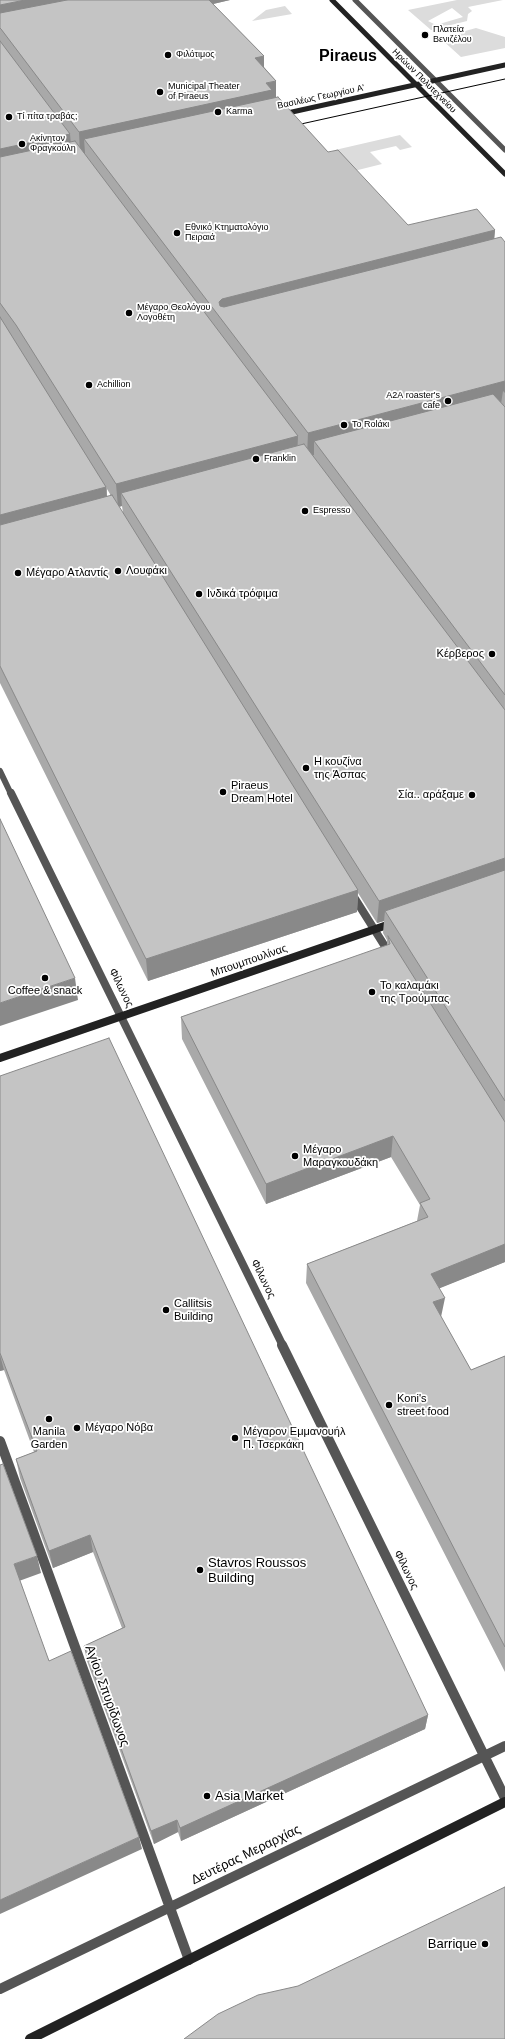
<!DOCTYPE html>
<meta charset="utf-8">
<style>
body{margin:0}
canvas{display:block;background:#fff}
</style>
<canvas width="505" height="2039"></canvas>
<script>
const context = document.querySelector('canvas').getContext('2d');
context.lineJoin = 'round';
function fillPath(path, color) { context.fillStyle = color; context.fill(path, 'evenodd'); }
const poly = rows => new Path2D(rows.map(r => 'M' + r).join(''));
function trace(path, color, width, dash) { context.strokeStyle = color; context.lineWidth = width; context.lineCap = dash ? 'butt' : 'round'; context.setLineDash(dash || []); context.stroke(path); }
function drawText(font, color, halo, rows, align = 'center') {
  context.font = font + ' Helvetica,sans-serif'; context.lineWidth = 3.5; context.setLineDash([]); context.textBaseline = 'middle'; context.strokeStyle = halo; context.fillStyle = color; for (const [text, x, y, turn = 0] of rows) {
    context.save(); context.translate(x, y); context.rotate((+turn || 0) * Math.PI / 180); context.textAlign = isNaN(turn) ? turn : align; if (halo) context.strokeText(text, 0, 0); context.fillText(text, 0, 0); context.restore();
  }
}
const green = poly([
 [457,0,503,0,468,7,472,11,468,14,467,21,431,30,408,10],
 [452,8,463,17,436,25,428,21],
 [285,6,292,14,252,21,266,10],
 [476,28,505,37,505,48,461,57,440,38],
 [400,135,412,147,400,150,396,146,370,152,382,164,354,171,335,150]
]);
const lane = poly([
 [355,0,505,150]
]);
const streetFar2 = poly([
 [0,771,11,794]
]);
const streetFar1 = poly([
 [11,793,283,1346],
 [352,894,391,956]
]);
const street = poly([
 [282,1345,505,1798],
 [0,1441,189,1960],
 [0,1989,505,1746]
]);
const secondaryFar2 = poly([
 [332,0,505,174],
 [283,114,505,65]
]);
const secondaryFar1 = poly([
 [0,1058,393,923]
]);
const secondary = poly([
 [30,2039,505,1802]
]);
const tram = poly([
 [292,126,505,79]
]);
const wall = poly([
 [0,0,230,0,213,4,264,56,264,67,276,81,276,97,328,152,408,225,495,230,494,239,505,242,505,1262,439,1288,441,1317,471,1370,505,1356,505,1672,306,1283,307,1264,417,1221,420,1205,391,1157,266,1204,182,1039,181,1017,387,946,387,940,383,933,384,921,377,923,358,893,357,912,148,981,0,683],
 [107,489,110,494,110,496,107,496],
 [122,506,123,513,119,507],
 [0,1076,428,1715,425,1729,181,1841,178,1832,154,1844,87,1661,84,1646,122,1628,93,1552,53,1568,20,1478,16,1459,34,1452,4,1370,0,1371]
]);
const shadedWall = poly([
 [25,0,139,0,0,27,0,5],
 [196,0,230,0,196,8],
 [264,56,264,78,255,58],
 [276,81,276,103,84,139,85,153,80,154,79,132],
 [70,134,72,156,0,172,0,149],
 [495,230,493,253,223,322,219,302,222,299],
 [505,381,505,393,503,391,501,404,314,441,314,455,307,456,308,433],
 [298,436,297,459,121,493,122,506,118,507,116,484],
 [106,487,108,510,0,539,0,515],
 [505,858,505,869,503,880,385,911,384,921,377,923,379,901],
 [358,890,357,912,148,981,146,959],
 [75,978,78,1000,0,1026,0,1003],
 [393,1136,391,1157,266,1204,266,1184],
 [505,1244,505,1262,428,1293,431,1274],
 [445,1298,441,1317,430,1321,433,1302],
 [0,1355,4,1370,0,1371],
 [90,1535,93,1552,53,1568,49,1551],
 [37,1556,41,1573,19,1581,14,1564],
 [428,1715,425,1729,181,1841,180,1828],
 [177,1820,178,1832,154,1844,151,1831],
 [139,1837,142,1849,0,1914,0,1900]
]);
const building = poly([
 [0,0,25,0,0,5,0,0],
 [67,0,209,0,264,56,255,58,276,81,266,83,272,90,79,132,1,29,0,28,0,13,67,0],
 [0,41,70,134,0,149,0,41],
 [278,97,328,152,338,150,408,225,477,209,495,230,222,299,219,302,220,306,224,307,501,237,505,242,505,381,308,433,84,139,278,97],
 [75,141,298,436,116,484,16,325,0,303,0,157,75,141],
 [0,317,106,487,0,515,0,317],
 [493,394,505,407,505,695,314,441,493,394],
 [304,444,505,710,505,858,379,901,121,493,304,444],
 [112,495,358,890,146,959,0,666,0,525,112,495],
 [0,819,75,978,0,1003,0,819],
 [505,870,505,1101,385,911,505,870],
 [388,936,505,1122,505,1244,431,1274,445,1298,433,1302,471,1370,505,1356,505,1647,307,1264,428,1217,420,1203,430,1199,393,1136,266,1184,181,1017,390,944,388,936],
 [109,1038,428,1715,180,1828,177,1820,151,1831,84,1646,125,1627,90,1535,49,1551,16,1459,37,1451,0,1353,0,1076,109,1038],
 [3,1464,37,1556,14,1564,49,1661,71,1651,139,1837,0,1900,0,1465,3,1464],
 [505,1887,505,2039,184,2039,218,2014,258,1995,298,1986,505,1887]
]);
const markers = [
 [425,35,4,"#000"],
 [168,55,4,"#000"],
 [160,92,4,"#000"],
 [218,112,4,"#000"],
 [9,117,4,"#000"],
 [22,144,4,"#000"],
 [177,233,4,"#000"],
 [129,313,4,"#000"],
 [89,385,4,"#000"],
 [448,401,4,"#000"],
 [344,425,4,"#000"],
 [256,459,4,"#000"],
 [305,511,4,"#000"],
 [118,571,4,"#000"],
 [18,573,4,"#000"],
 [199,594,4,"#000"],
 [492,654,4,"#000"],
 [306,768,4,"#000"],
 [223,792,4,"#000"],
 [472,795,4,"#000"],
 [45,978,4,"#000"],
 [372,992,4,"#000"],
 [295,1156,4,"#000"],
 [166,1310,4,"#000"],
 [389,1405,4,"#000"],
 [49,1419,4,"#000"],
 [77,1428,4,"#000"],
 [235,1438,4,"#000"],
 [200,1570,4,"#000"],
 [207,1796,4,"#000"],
 [485,1944,4,"#000"]
];
const farPoinames = [
 ["Πλατεία",433,30],
 ["Βενιζέλου",433,40],
 ["Φιλότιμος",176,55],
 ["Municipal Theater",168,87],
 ["of Piraeus",168,97],
 ["Karma",226,112],
 ["Τί πίτα τραβάς;",17,117],
 ["Ακίνητον",30,139],
 ["Φραγκούλη",30,149],
 ["Εθνικό Κτηματολόγιο",185,228],
 ["Πειραιά",185,238],
 ["Μέγαρο Θεολόγου",137,308],
 ["Λογοθέτη",137,318],
 ["Achillion",97,385],
 ["A2A roaster's",440,396,"right"],
 ["cafe",440,406,"right"],
 ["Το Rolάκι",352,425],
 ["Franklin",264,459],
 ["Espresso",313,511]
];
const farStreetnames = [
 ["Ηρώων Πολυτεχνείου",424,81,45],
 ["Βασιλέως Γεωργίου Α'",321,97,-12]
];
const poiNames = [
 ["Λουφάκι",126,571],
 ["Μέγαρο Ατλαντίς",26,573],
 ["Ινδικά τρόφιμα",207,594],
 ["Κέρβερος",484,654,"right"],
 ["Η κουζίνα",314,762],
 ["της Άσπας",314,775],
 ["Piraeus",231,786],
 ["Dream Hotel",231,799],
 ["Σία.. αράξαμε",464,795,"right"],
 ["Το καλαμάκι",380,986],
 ["της Τρούμπας",380,999],
 ["Coffee & snack",45,991,"center"],
 ["Μέγαρο",303,1150],
 ["Μαραγκουδάκη",303,1163],
 ["Callitsis",174,1304],
 ["Building",174,1317],
 ["Koni's",397,1399],
 ["street food",397,1412],
 ["Μέγαρο Νόβα",85,1428],
 ["Manila",49,1432,"center"],
 ["Garden",49,1445,"center"],
 ["Μέγαρον Εμμανουήλ",243,1432],
 ["Π. Τσερκάκη",243,1445]
];
const streetNames = [
 ["Μπουμπουλίνας",249,961,-19],
 ["Φίλωνος",121,988,64],
 ["Φίλωνος",263,1279,64],
 ["Φίλωνος",406,1570,64]
];
const nearPoinames = [
 ["Stavros Roussos",208,1563],
 ["Building",208,1578],
 ["Asia Market",215,1796],
 ["Barrique",477,1944,"right"]
];
const nearStreetnames = [
 ["Αγίου Σπυρίδωνος",107,1696,70],
 ["Δευτέρας Μεραρχίας",246,1855,-26]
];
const farTownnames = [
 ["Piraeus",348,57]
];
fillPath(green, '#dcdcdc');
trace(lane, '#555', 5);
trace(streetFar2, '#555', 6);
trace(streetFar1, '#555', 8);
trace(street, '#555', 10);
trace(secondaryFar2, '#222', 5);
trace(secondaryFar1, '#222', 8);
trace(secondary, '#222', 10);
trace(tram, '#000', 1);
fillPath(wall, '#a9a9a9');
fillPath(shadedWall, '#898989');
fillPath(building, '#c4c4c4');
trace(building, '#898989', 1);
for (const [x, y, r, color] of markers) { const dot = new Path2D(); dot.arc(x, y, r, 0, 2 * Math.PI); context.fillStyle = color; context.fill(dot); trace(dot, '#fff', 1.5); }
drawText('9px', '#000', '#fff', farPoinames, 'left');
drawText('9px', '#000', '#fff', farStreetnames);
drawText('11px', '#000', '#fff', poiNames, 'left');
drawText('11px', '#000', '#fff', streetNames);
drawText('13px', '#000', '#fff', nearPoinames, 'left');
drawText('13px', '#000', '#fff', nearStreetnames);
drawText('bold 16px', '#000', '#fff', farTownnames);
</script>
